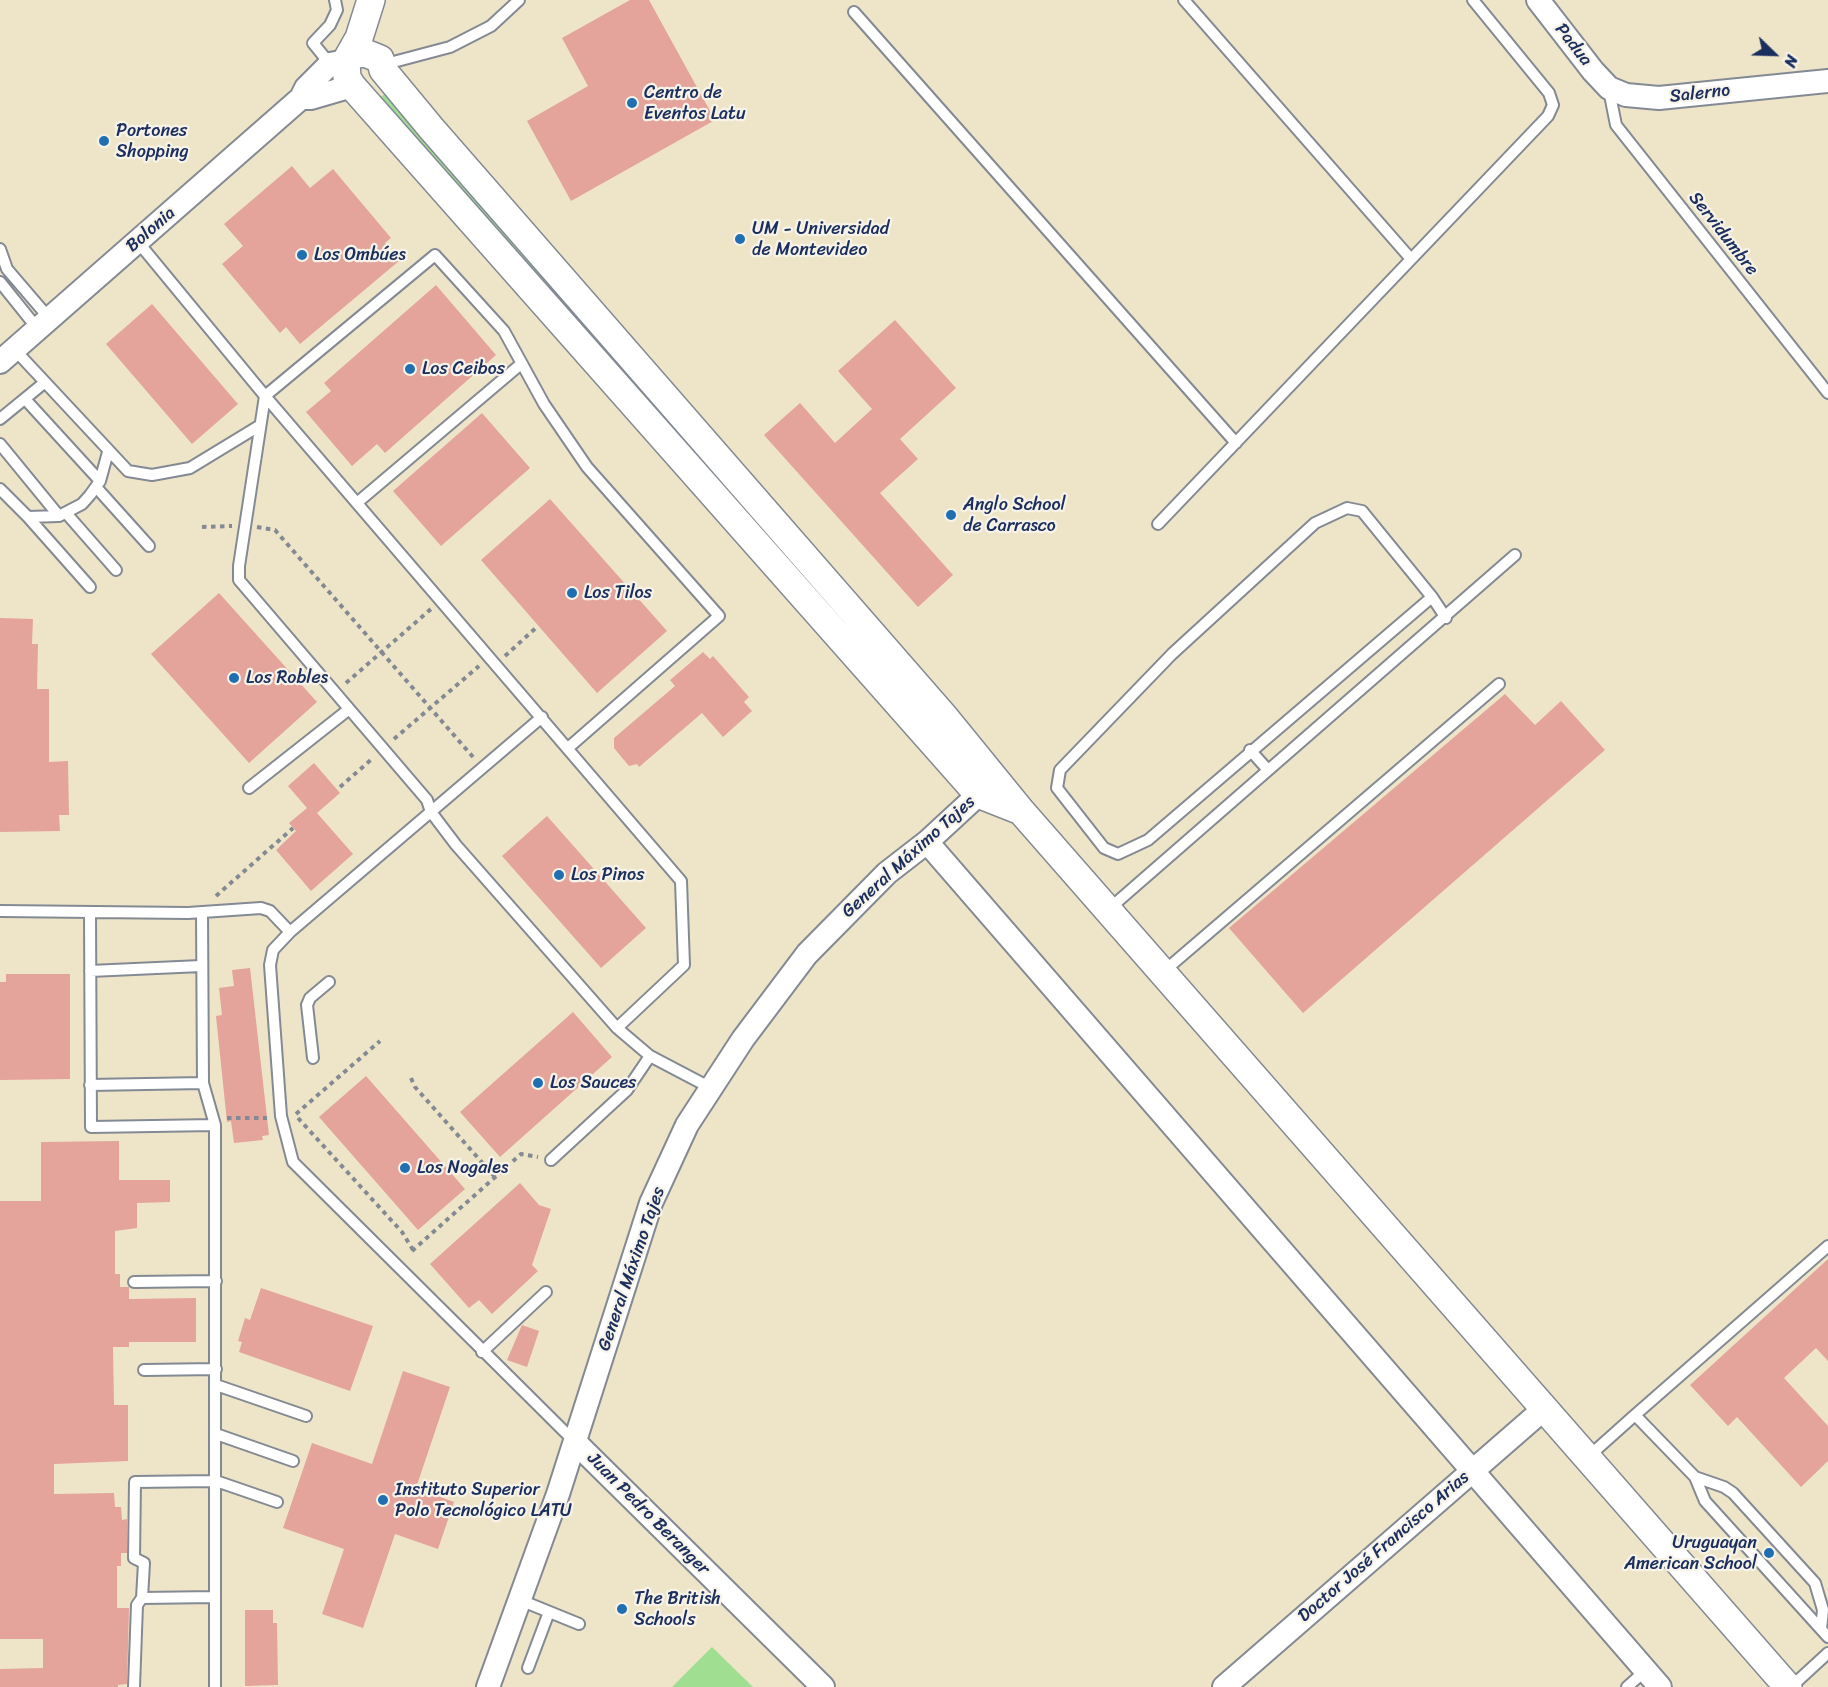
<!DOCTYPE html>
<meta charset="utf-8">
<style>
body{margin:0}
#map{position:relative;width:1828px;height:1687px;overflow:hidden;background:#eee5c9;font-family:Sriracha,sans-serif}
canvas{display:block}
.north{position:absolute;left:1744px;top:24px;width:60px;height:60px;-webkit-text-stroke:4px #f7f3e8;paint-order:stroke;rotate:113deg;font-size:16px;font-weight:700;line-height:24px;text-align:center;color:#1b2f5e}
.north::after{content:'';display:block;margin:auto;width:21px;height:27px;background:#1b2f5e;clip-path:polygon(50% 0,100% 100%,50% 72%,0 100%)}
</style>
<div id="map">
<canvas width="1828" height="1687"></canvas>
<div class="north">N</div>
</div>
<script>
const context = document.querySelector('canvas').getContext('2d');
context.lineJoin = 'round';
function fillPath(path, color) { context.fillStyle = color; context.fill(path, 'evenodd'); }
const poly = rows => new Path2D(rows.map(r => 'M' + r).join(''));
function trace(path, color, width, dash) { context.strokeStyle = color; context.lineWidth = width; context.lineCap = dash ? 'butt' : 'round'; context.setLineDash(dash || []); context.stroke(path); }
function drawText(font, color, halo, rows, align = 'center') {
  context.font = font + ' Sriracha,sans-serif'; context.lineWidth = 4.5; context.setLineDash([]); context.textBaseline = 'middle'; context.strokeStyle = halo; context.fillStyle = color; for (const [text, x, y, turn = 0] of rows) {
    context.save(); context.translate(x, y); context.rotate((+turn || 0) * Math.PI / 180); context.textAlign = isNaN(turn) ? turn : align; if (halo) context.strokeText(text, 0, 0); context.fillText(text, 0, 0); context.restore();
  }
}
const green = poly([
 [386,93,979,773,974,777,413,133,380,102,380,97],
 [712,1647,753,1687,672,1687]
]);
const building = poly([
 [630,0,649,0,715,120,571,201,527,121,588,86,562,38],
 [292,166,310,188,333,169,391,238,385,243,399,261,300,344,286,327,280,333,222,264,243,246,224,224],
 [436,285,496,355,385,453,377,444,352,466,306,412,331,391,324,383],
 [152,304,238,404,192,444,106,344],
 [895,320,956,388,900,439,918,459,880,493,953,575,918,607,764,435,800,403,835,443,872,409,838,371],
 [482,413,530,468,441,546,393,491],
 [550,499,667,631,597,693,481,560],
 [219,593,317,702,249,763,151,654],
 [0,618,33,619,32,644,38,644,37,689,49,689,49,762,68,761,69,815,59,815,60,831,0,832],
 [703,652,710,659,713,656,749,697,744,702,752,711,723,737,702,713,639,767,637,764,629,766,614,748,614,738,675,686,670,680],
 [1505,694,1535,725,1561,701,1605,750,1303,1013,1229,928],
 [314,763,340,793,317,813,353,854,311,891,276,850,296,831,289,823,307,808,288,786],
 [547,816,646,928,601,968,502,856],
 [250,968,269,1135,262,1136,263,1140,234,1143,231,1121,227,1122,216,1016,222,1015,219,988,234,986,232,970],
 [6,974,70,974,70,1079,0,1080,0,982,6,982],
 [573,1012,612,1057,500,1157,460,1112],
 [366,1076,465,1189,418,1230,319,1117],
 [119,1141,119,1180,170,1180,170,1202,137,1203,137,1228,115,1231,115,1274,120,1274,120,1287,129,1287,129,1299,196,1298,196,1342,129,1342,129,1347,113,1347,114,1405,128,1405,128,1461,54,1464,54,1494,114,1493,115,1507,121,1507,122,1520,127,1519,127,1553,121,1553,121,1566,117,1566,117,1608,129,1608,127,1684,118,1685,118,1687,0,1687,0,1669,43,1668,43,1639,0,1639,0,1201,41,1201,41,1142],
 [520,1183,539,1205,551,1209,532,1265,538,1271,492,1314,479,1300,469,1308,430,1264],
 [1828,1259,1828,1361,1816,1348,1784,1378,1828,1426,1828,1461,1801,1487,1737,1417,1728,1426,1690,1385],
 [261,1288,373,1326,350,1391,239,1352,242,1342,238,1341,245,1318,250,1320],
 [522,1325,539,1331,527,1367,507,1360],
 [403,1371,450,1387,416,1488,454,1502,438,1549,395,1534,363,1628,322,1614,344,1549,283,1528,312,1443,372,1464],
 [245,1610,273,1610,273,1623,277,1623,278,1685,245,1686]
]);
const path = poly([
 [202,527,232,526],
 [257,527,275,530,473,757],
 [505,656,538,626],
 [346,683,431,609],
 [394,739,479,666],
 [340,787,373,758],
 [216,896,293,828],
 [411,1078,415,1087,495,1177],
 [296,1114,380,1041],
 [227,1118,267,1118],
 [298,1118,402,1232,413,1250],
 [412,1251,521,1154,538,1157]
]);
const service = poly([
 [1184,0,1411,259],
 [854,12,1236,443],
 [330,64,313,43,330,25,337,10,335,0],
 [382,65,450,47,491,26,519,0],
 [1609,90,1616,125,1828,393],
 [138,242,265,396,681,881,684,965,617,1028],
 [0,249,7,269,49,318],
 [0,282,37,328],
 [15,350,128,471,152,475,190,468,259,426],
 [25,399,100,481],
 [0,419,44,383],
 [0,444,59,516],
 [96,487,149,546],
 [0,489,28,517,59,516,82,504,90,495,100,481,108,452],
 [358,502,521,364],
 [66,513,116,570],
 [28,517,90,587],
 [1158,524,1548,116,1553,105,1549,93,1473,0],
 [1432,597,1148,840,1118,854,1104,848,1057,788,1060,770,1172,654,1315,523,1347,508,1362,511,1432,597,1446,618],
 [542,717,290,932,273,950,270,965,281,1116,293,1162,575,1442],
 [568,748,719,616,587,467,544,404,504,331,435,255,265,396,239,566,239,580,427,800,431,812,456,845,617,1028,650,1056],
 [1250,750,1268,770],
 [249,788,348,710],
 [1109,909,1515,555],
 [0,911,188,913,261,908,270,911,290,932],
 [202,912,203,1083,215,1125,215,1687],
 [90,913,91,1127,215,1125],
 [90,971,201,966],
 [1163,972,1499,684],
 [313,1058,307,1005,310,998,329,982],
 [90,1085,203,1083],
 [551,1160,627,1090,650,1056,709,1087],
 [134,1282,216,1281],
 [482,1352,546,1292],
 [144,1370,216,1369],
 [216,1385,306,1416],
 [1635,1415,1828,1246],
 [216,1434,293,1461],
 [1588,1457,1635,1415,1695,1477,1705,1501,1828,1637],
 [1695,1477,1724,1487,1733,1493,1815,1583,1823,1610,1821,1629],
 [142,1598,144,1563,134,1558,135,1482,216,1481,277,1502],
 [520,1600,579,1624],
 [528,1668,549,1612],
 [134,1687,137,1605,142,1598,215,1597],
 [1627,1687,1645,1671],
 [1791,1687,1828,1653]
]);
const minor = poly([
 [1538,0,1593,71,1609,88,1626,95,1659,98,1828,81],
 [301,98,311,98,352,86],
 [0,362,301,98,306,88,330,64,346,61],
 [927,842,1660,1687],
 [575,1442,823,1687],
 [488,1687,558,1494,651,1203,687,1125,743,1039,807,954,887,873,927,842,991,783],
 [1224,1687,1545,1408]
]);
const tertiary = poly([
 [371,0,359,38,346,61,347,78,352,86,978,794,1021,811],
 [352,55,365,53,380,59,383,70,431,128,943,715,1022,812,1788,1687]
]);
const markers = [
 [632,103,6,"#1f6fb2"],
 [104,141,6,"#1f6fb2"],
 [740,239,6,"#1f6fb2"],
 [302,255,6,"#1f6fb2"],
 [410,369,6,"#1f6fb2"],
 [951,515,6,"#1f6fb2"],
 [572,593,6,"#1f6fb2"],
 [234,678,6,"#1f6fb2"],
 [559,875,6,"#1f6fb2"],
 [538,1083,6,"#1f6fb2"],
 [405,1168,6,"#1f6fb2"],
 [383,1500,6,"#1f6fb2"],
 [1769,1553,6,"#1f6fb2"],
 [622,1609,6,"#1f6fb2"]
];
const streetNames = [
 ["Padua",1573,45,52],
 ["Salerno",1700,94,-6],
 ["Bolonia",151,230,-41],
 ["Servidumbre",1723,234,52],
 ["General Máximo Tajes",909,857,-42],
 ["General Máximo Tajes",632,1269,-71],
 ["Juan Pedro Beranger",648,1514,45],
 ["Doctor José Francisco Arias",1384,1547,-41]
];
const poiNames = [
 ["Centro de",644,93],
 ["Eventos Latu",644,114],
 ["Portones",116,131],
 ["Shopping",116,152],
 ["UM - Universidad",752,229],
 ["de Montevideo",752,250],
 ["Los Ombúes",314,255],
 ["Los Ceibos",422,369],
 ["Anglo School",963,505],
 ["de Carrasco",963,526],
 ["Los Tilos",584,593],
 ["Los Robles",246,678],
 ["Los Pinos",571,875],
 ["Los Sauces",550,1083],
 ["Los Nogales",417,1168],
 ["Instituto Superior",395,1490],
 ["Polo Tecnológico LATU",395,1511],
 ["Uruguayan",1757,1543,"right"],
 ["American School",1757,1564,"right"],
 ["The British",634,1599],
 ["Schools",634,1620]
];
fillPath(green, '#a0de92');
fillPath(building, '#e4a39b');
trace(service, '#848a94', 14);
trace(minor, '#848a94', 26);
trace(tertiary, '#848a94', 30);
trace(path, '#848a94', 4, [4.5, 4.5]);
trace(service, '#fff', 10);
trace(minor, '#fff', 22);
trace(tertiary, '#fff', 27);
for (const [x, y, r, color] of markers) { const dot = new Path2D(); dot.arc(x, y, r, 0, 2 * Math.PI); context.fillStyle = color; context.fill(dot); trace(dot, '#f7f3e8', 2); }
drawText('18px', '#1b2f5e', '#f7f3e8', streetNames);
drawText('18px', '#1b2f5e', '#f7f3e8', poiNames, 'left');
</script>
